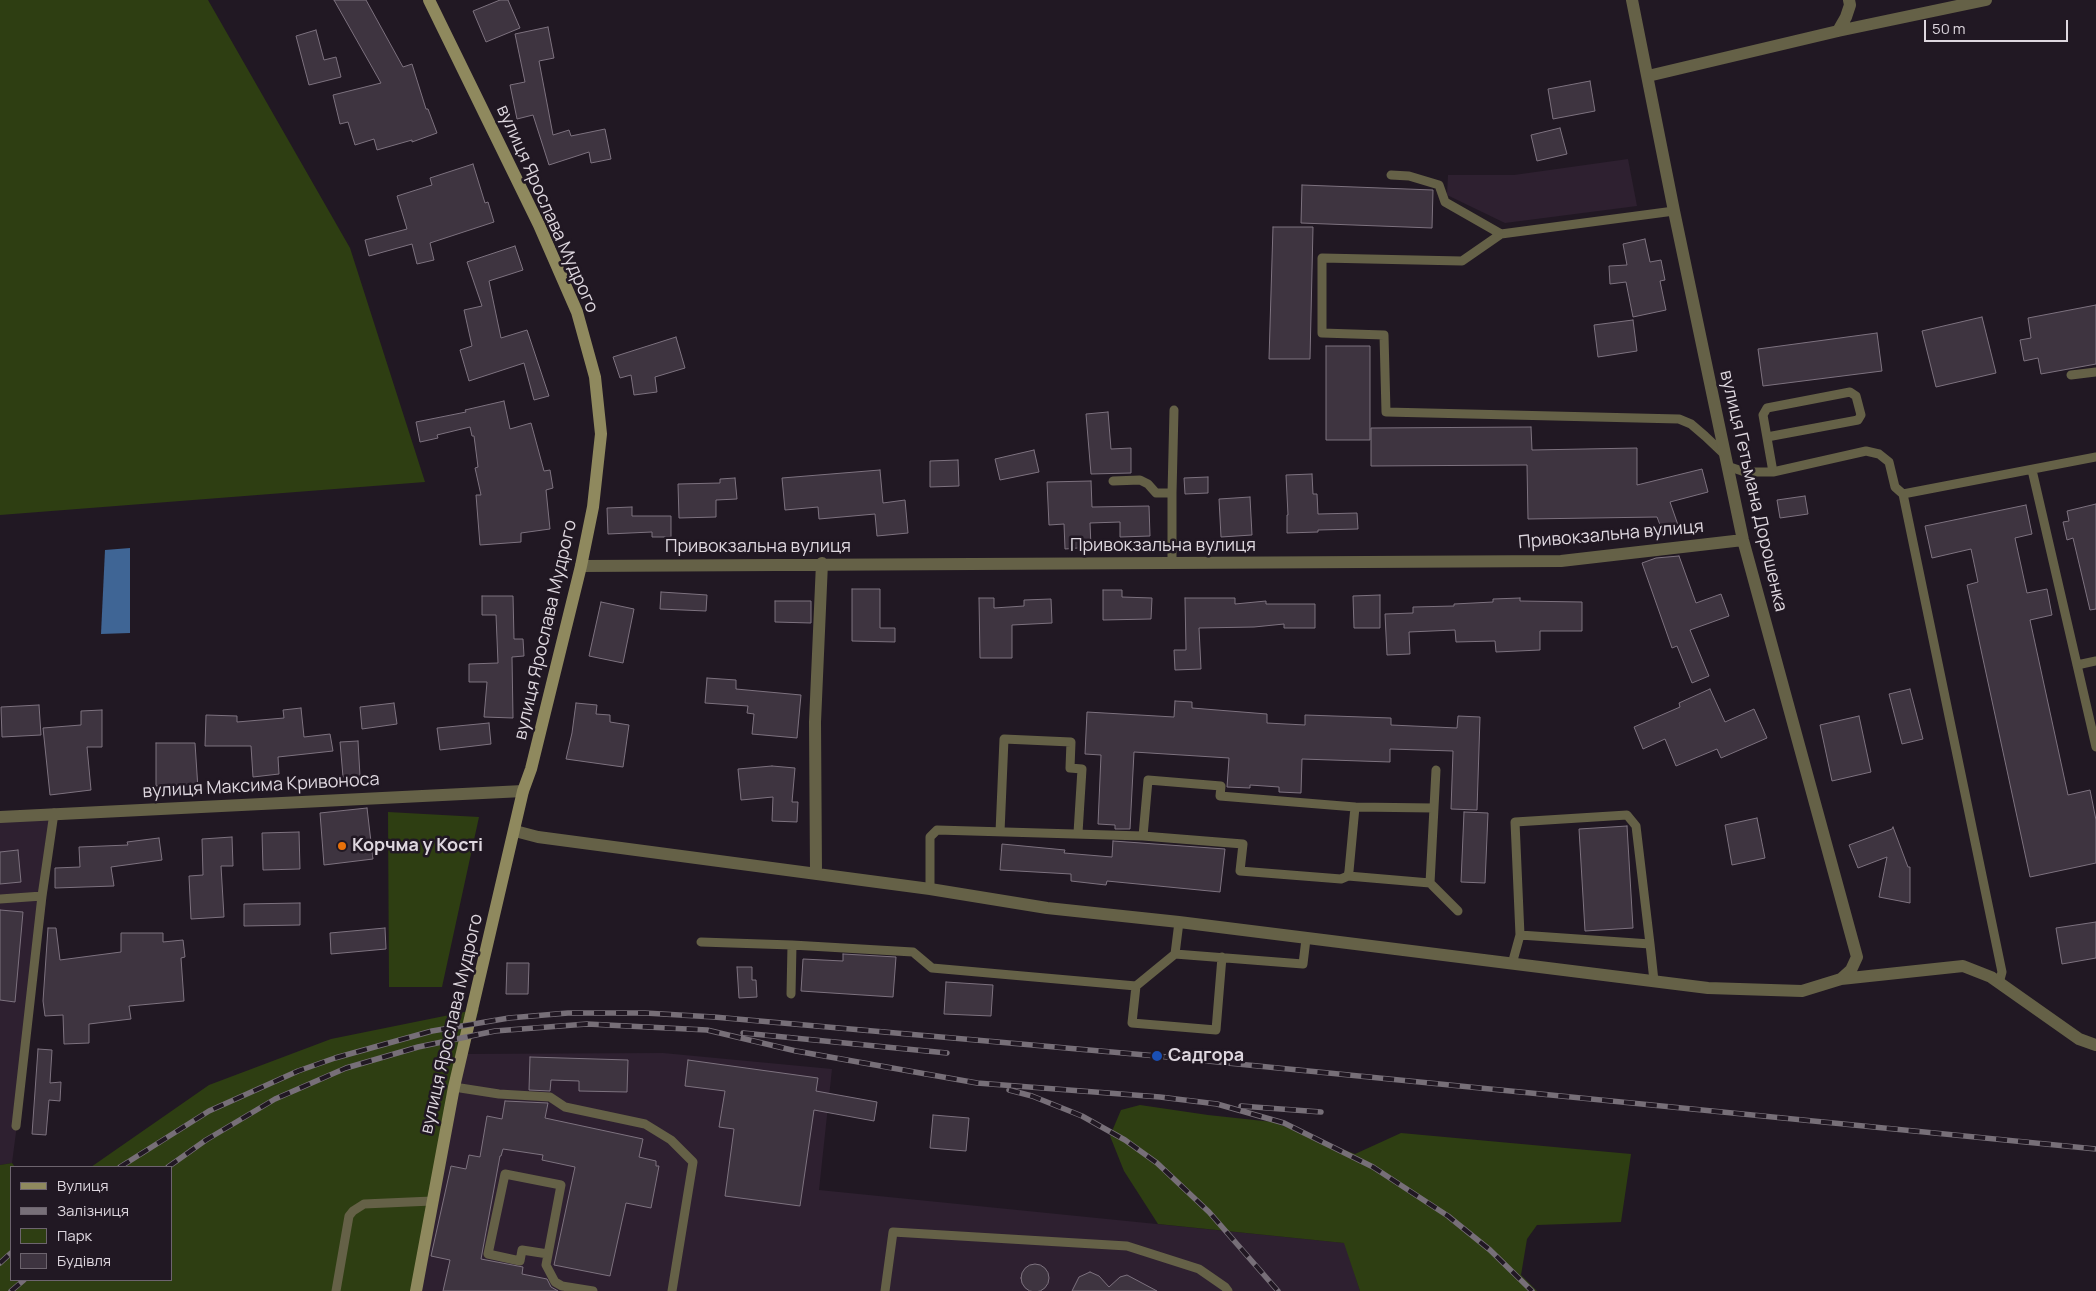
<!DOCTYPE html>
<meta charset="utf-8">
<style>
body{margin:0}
#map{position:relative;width:2096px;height:1291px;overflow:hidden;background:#211823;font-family:Manrope,sans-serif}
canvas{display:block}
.legend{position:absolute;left:10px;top:1166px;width:162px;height:115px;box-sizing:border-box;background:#211823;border:1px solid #6d646e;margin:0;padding:6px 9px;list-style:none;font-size:15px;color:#ded7df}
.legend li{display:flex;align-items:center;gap:10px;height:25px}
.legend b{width:25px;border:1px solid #6d646e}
.scale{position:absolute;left:1924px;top:20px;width:144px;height:22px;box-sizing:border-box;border:2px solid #ded7df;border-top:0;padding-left:6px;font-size:15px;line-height:18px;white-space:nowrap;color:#ded7df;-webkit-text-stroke:4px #211823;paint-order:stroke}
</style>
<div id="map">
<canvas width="2096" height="1291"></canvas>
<ul class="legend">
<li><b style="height:6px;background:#8f895e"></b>Вулиця</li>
<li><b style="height:6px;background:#776f78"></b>Залізниця</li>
<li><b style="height:14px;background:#2e3e12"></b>Парк</li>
<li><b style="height:14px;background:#3e3440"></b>Будівля</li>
</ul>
<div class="scale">50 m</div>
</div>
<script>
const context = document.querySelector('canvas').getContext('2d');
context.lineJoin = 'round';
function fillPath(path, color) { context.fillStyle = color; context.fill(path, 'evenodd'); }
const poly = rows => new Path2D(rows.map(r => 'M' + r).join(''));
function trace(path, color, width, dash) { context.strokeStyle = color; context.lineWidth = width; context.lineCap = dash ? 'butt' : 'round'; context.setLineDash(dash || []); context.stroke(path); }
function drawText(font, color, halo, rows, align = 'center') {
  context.font = font + ' Manrope,sans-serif'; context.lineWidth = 5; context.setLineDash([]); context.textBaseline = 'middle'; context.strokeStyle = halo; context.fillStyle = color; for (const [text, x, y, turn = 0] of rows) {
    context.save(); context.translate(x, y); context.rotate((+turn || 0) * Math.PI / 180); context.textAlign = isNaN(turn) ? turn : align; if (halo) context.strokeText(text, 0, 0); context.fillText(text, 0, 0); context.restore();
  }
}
const built = poly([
 [1628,159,1637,206,1505,223,1447,195,1448,175,1514,175],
 [58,808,12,1163,0,1165,0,812],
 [663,1053,832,1069,819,1190,1345,1243,1360,1291,419,1291,465,1054]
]);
const green = poly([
 [0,0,208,0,350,248,425,482,0,515],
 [388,812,479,817,442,987,389,987],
 [479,1009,465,1054,419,1291,0,1291,0,1165,12,1163,15,1167,11,1167,11,1280,171,1280,171,1167,91,1167,209,1085,331,1039],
 [1140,1105,1208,1115,1273,1122,1355,1154,1401,1133,1631,1154,1621,1222,1537,1225,1527,1239,1521,1275,1537,1291,1360,1291,1344,1243,1158,1224,1124,1171,1110,1136,1121,1110]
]);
const water = poly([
 [130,548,130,633,101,634,105,550]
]);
const building = poly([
 [334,0,366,0,403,67,412,64,426,109,428,109,437,133,412,142,412,140,377,150,374,139,355,145,348,122,340,124,333,95,381,83,334,0],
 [500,0,508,0,520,28,486,42,473,11,500,0],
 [548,27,554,58,539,61,553,135,569,130,571,136,605,129,611,159,591,163,589,152,549,165,533,115,517,119,510,85,525,82,515,34,548,27],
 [316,30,324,60,336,57,341,77,309,85,296,36,316,30],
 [1590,81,1595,111,1553,119,1548,89,1590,81],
 [1560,128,1567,154,1537,161,1531,135,1560,128],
 [473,164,485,203,488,202,494,222,430,243,434,260,417,264,412,244,369,256,365,240,407,229,397,196,432,185,430,178,473,164],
 [1302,185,1433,190,1432,228,1301,223,1302,185],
 [1273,227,1313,227,1310,359,1269,359,1273,227],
 [1645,239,1650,262,1661,260,1665,280,1660,281,1666,310,1633,317,1626,282,1610,284,1609,266,1627,265,1623,244,1645,239],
 [515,246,523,270,489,281,501,338,527,330,549,396,534,400,524,363,469,381,460,350,472,346,464,310,482,306,467,262,515,246],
 [2096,305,2096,364,2041,374,2038,358,2024,361,2020,340,2031,338,2028,318,2096,305],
 [1982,317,1996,373,1936,387,1922,331,1982,317],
 [1633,320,1637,351,1598,357,1594,325,1633,320],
 [1877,333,1882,371,1763,386,1758,349,1877,333],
 [676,337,685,368,655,377,657,392,634,395,631,375,620,378,613,357,676,337],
 [1326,346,1370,346,1370,440,1326,440,1326,346],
 [504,401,510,429,531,423,544,471,550,470,553,488,546,490,550,529,521,533,521,542,480,545,476,495,481,495,475,468,478,467,474,436,472,436,470,427,437,435,438,438,420,442,416,422,466,412,465,410,504,401],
 [1108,412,1111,449,1131,448,1131,473,1091,474,1086,414,1108,412],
 [1531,427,1532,450,1637,448,1637,485,1702,469,1708,492,1670,502,1678,525,1662,530,1657,517,1528,519,1527,465,1371,466,1371,428,1531,427],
 [1034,450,1039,472,1000,480,995,459,1034,450],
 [958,460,959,486,930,487,930,461,958,460],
 [880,470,883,503,905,500,908,533,877,536,875,514,819,519,818,507,785,510,782,478,880,470],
 [1312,474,1313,494,1317,494,1318,514,1357,513,1358,529,1318,530,1318,532,1287,533,1287,515,1288,515,1286,475,1312,474],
 [1208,477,1208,493,1185,494,1184,478,1208,477],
 [735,478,737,499,716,500,716,517,679,518,678,484,720,483,720,479,735,478],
 [1091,481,1092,507,1149,506,1150,536,1120,537,1120,522,1090,523,1091,547,1065,549,1064,524,1049,525,1047,482,1091,481],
 [1805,496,1808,514,1780,518,1777,500,1805,496],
 [1250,497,1252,535,1221,537,1219,499,1250,497],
 [2096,504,2096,609,2090,610,2073,538,2067,540,2063,522,2069,521,2067,511,2096,504],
 [2026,505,2032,534,2015,538,2027,593,2047,589,2052,615,2030,620,2068,795,2090,790,2096,820,2096,863,2030,877,1967,585,1978,582,1971,549,1932,558,1925,526,2026,505],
 [632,507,632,516,671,516,671,537,652,537,652,532,608,534,607,508,632,507],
 [1679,556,1696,603,1721,594,1729,616,1690,630,1709,676,1692,683,1677,646,1672,648,1642,563,1656,558,1679,556],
 [852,589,880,589,880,628,895,628,895,642,852,641,852,589],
 [1103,590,1122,590,1122,597,1152,598,1151,619,1103,620,1103,590],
 [661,592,707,595,706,611,660,609,661,592],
 [1380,595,1380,628,1354,628,1353,596,1380,595],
 [482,596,513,596,514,639,523,639,524,656,512,657,513,718,484,717,487,682,469,682,469,664,498,663,496,615,482,615,482,596],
 [979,598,994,598,994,608,1024,606,1024,600,1051,599,1052,623,1012,625,1012,658,980,658,979,598],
 [1185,598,1235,598,1235,604,1266,601,1266,604,1315,604,1315,628,1284,628,1284,624,1254,627,1199,628,1201,669,1175,670,1174,650,1186,650,1185,598],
 [1520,598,1520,601,1582,602,1582,631,1540,631,1540,650,1496,652,1495,641,1456,642,1455,630,1409,632,1410,654,1387,655,1385,614,1413,613,1413,607,1454,606,1454,604,1493,602,1493,599,1520,598],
 [775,601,811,601,811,623,775,622,775,601],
 [601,602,634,609,623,663,589,656,601,602],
 [707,678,736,680,736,689,801,695,797,738,752,734,754,714,747,713,748,706,705,703,707,678],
 [1710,689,1725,722,1754,709,1767,738,1721,758,1717,749,1676,766,1665,739,1643,749,1634,727,1680,707,1679,703,1710,689],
 [1910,689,1923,739,1902,744,1889,694,1910,689],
 [1175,701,1192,702,1192,708,1267,714,1267,723,1305,725,1305,715,1391,718,1391,725,1457,728,1458,716,1480,717,1477,810,1451,809,1453,751,1390,749,1390,762,1302,759,1301,793,1279,792,1279,787,1250,785,1250,788,1227,787,1229,758,1134,752,1130,829,1115,829,1115,825,1098,824,1101,755,1085,754,1087,712,1174,717,1175,701],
 [394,703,397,724,362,729,360,707,394,703],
 [576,703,597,705,596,714,610,715,610,722,629,725,623,767,566,759,572,733,576,703],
 [39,705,41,735,2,737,1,707,39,705],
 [301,708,304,737,330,734,333,751,278,757,279,774,253,777,251,746,205,746,206,715,237,716,237,722,284,718,283,710,301,708],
 [102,710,102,747,87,747,91,790,50,795,43,728,81,725,81,711,102,710],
 [1859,716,1871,772,1832,781,1820,725,1859,716],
 [489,723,491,744,440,750,437,728,489,723],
 [358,741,360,776,343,777,340,742,358,741],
 [156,743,195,743,198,789,183,790,183,786,156,786,156,743],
 [772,766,795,768,792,802,798,802,797,822,772,821,773,797,741,800,738,769,772,766],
 [367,808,373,859,324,865,320,813,367,808],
 [1464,812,1488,813,1485,883,1461,882,1464,812],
 [1757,818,1765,858,1732,865,1725,825,1757,818],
 [1627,826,1633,928,1585,931,1579,829,1627,826],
 [1893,827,1908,867,1910,867,1910,903,1879,897,1887,857,1858,868,1849,845,1892,829,1893,827],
 [299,832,300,869,263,870,262,833,299,832],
 [232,837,233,866,221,866,224,917,191,919,189,876,203,875,202,839,232,837],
 [159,838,162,860,111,867,114,886,55,888,55,868,80,867,79,847,128,845,127,842,159,838],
 [1113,841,1225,849,1220,892,1107,881,1106,885,1071,881,1071,874,1000,870,1002,844,1065,850,1064,853,1112,857,1113,841],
 [18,850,21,882,0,884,0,852,18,850],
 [300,903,300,925,244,926,244,904,300,903],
 [0,910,23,912,15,1002,0,1000,0,910],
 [2096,922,2096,958,2062,964,2056,928,2096,922],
 [48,928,56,928,60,960,121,952,121,933,163,933,163,942,183,940,185,957,181,958,184,1001,129,1006,131,1019,89,1024,89,1043,64,1044,63,1015,45,1016,43,1001,48,928],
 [385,928,386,949,331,954,330,933,385,928],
 [843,954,896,957,893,997,801,991,803,959,843,961,843,954],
 [507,963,529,963,528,994,506,994,507,963],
 [737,967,752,967,752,980,756,980,757,997,739,998,737,967],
 [946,982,993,985,991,1016,944,1014,946,982],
 [38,1049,52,1050,50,1083,61,1082,60,1101,49,1100,46,1135,32,1134,38,1049],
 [530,1057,628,1060,627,1092,579,1091,579,1081,551,1080,550,1091,529,1090,530,1057],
 [688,1060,818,1078,816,1091,877,1102,874,1121,814,1110,800,1206,725,1196,734,1129,719,1127,725,1091,685,1086,688,1060],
 [505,1101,548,1103,545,1118,643,1139,639,1157,656,1161,656,1166,659,1166,651,1208,626,1203,610,1276,554,1265,575,1167,542,1160,543,1155,503,1149,501,1156,500,1156,481,1259,523,1267,522,1274,547,1279,551,1287,558,1291,443,1291,450,1260,431,1256,451,1166,466,1169,469,1155,480,1157,487,1116,502,1119,505,1101],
 [933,1115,969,1118,966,1151,930,1148,933,1115],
 '1021 1278a14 14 0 1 1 28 0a14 14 0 1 1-28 0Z',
 [1090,1272,1099,1276,1109,1287,1120,1277,1127,1275,1157,1291,1072,1291,1079,1277,1090,1272]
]);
const lane = poly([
 [1391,175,1409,176,1439,185,1445,202,1501,234],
 [1674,211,1501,234,1462,261,1322,258,1322,333,1384,335,1386,412,1679,419,1691,424,1705,436,1724,454],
 [2071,375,2096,372],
 [1767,437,1858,420,1861,415,1856,396,1850,392,1767,408,1763,415,1773,472],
 [1727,466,1745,472,1773,472,1866,451,1879,454,1889,462,1895,487,1903,494,2096,457],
 [2032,470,2096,747],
 [1113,481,1140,480,1148,484,1156,493,1172,493],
 [1903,494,2002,972,1999,983],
 [1172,564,1172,493,1174,410],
 [2077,665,2096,661],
 [1355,807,1434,808],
 [1000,832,1004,739,1071,742,1070,768,1082,769,1078,833],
 [1348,876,1430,883,1436,770],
 [1430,883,1458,911],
 [930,889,930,837,937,830,1143,836,1243,844,1240,871,1341,879,1348,876,1349,871,1355,807,1220,796,1221,786,1148,780,1143,836],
 [0,899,42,896],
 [701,942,792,945,913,952,932,968,1136,986,1132,1023,1216,1030,1222,957],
 [1650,944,1654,981],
 [1175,954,1303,964,1306,939],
 [1512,964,1520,935,1650,944,1636,826,1627,815,1515,822,1520,935],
 [1136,986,1175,954,1179,922],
 [791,994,792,945],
 [454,1087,499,1094,550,1097,565,1107,645,1124,671,1140,693,1162,672,1291],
 [16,1126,42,896,54,813],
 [548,1254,522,1250,520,1261,488,1254,505,1174,561,1185,546,1265,555,1282,562,1286,593,1291],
 [336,1291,349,1216,353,1211,364,1204,432,1201],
 [885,1291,893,1232,1127,1246,1199,1269,1225,1287,1228,1291]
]);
const street = poly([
 [1632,0,1674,211,1743,540,1857,957,1851,970,1841,979],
 [1838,31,1846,17,1850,5,1849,0],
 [1648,76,1838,31,1986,0],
 [581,566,1561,561,1743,540],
 [0,817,523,791],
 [515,831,538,837,930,889,1047,908,1179,922,1708,988,1802,991,1841,979,1963,966,1991,977,2079,1039,2096,1045],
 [816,873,815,722,822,563]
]);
const secondary = poly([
 [416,1291,454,1087,523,791,531,769,581,566,593,507,601,434,595,377,577,312,539,225,429,0]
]);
const rail = poly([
 [743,1033,947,1053],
 [1009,1090,1032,1096,1082,1116,1125,1140,1157,1163,1209,1212,1278,1291],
 [1241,1106,1321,1112],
 [120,1167,209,1111,298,1071,335,1058,432,1031,509,1018,568,1013,645,1013,714,1017,1157,1056,2096,1149],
 [168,1167,206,1140,275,1099,346,1068,418,1047,495,1031,587,1024,707,1030,796,1051,977,1083,1160,1097,1217,1104,1284,1123,1373,1167,1448,1216,1490,1250,1532,1291],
 [0,1263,11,1253],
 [11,1291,24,1280]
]);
const markers = [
 [342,846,5,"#e8710a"],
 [1157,1056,6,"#1a4fb4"]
];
const streetNames = [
 ["вулиця Ярослава Мудрого",547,209,66],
 ["вулиця Гетьмана Дорошенка",1753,491,77],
 ["Привокзальна вулиця",1611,535,-5],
 ["Привокзальна вулиця",1163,546],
 ["Привокзальна вулиця",758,547],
 ["вулиця Ярослава Мудрого",546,630,-77],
 ["вулиця Максима Кривоноса",261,786,-3],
 ["вулиця Ярослава Мудрого",452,1024,-77]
];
const poiNames = [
 ["Корчма у Кості",352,846],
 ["Садгора",1168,1056]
];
fillPath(built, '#2e2030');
fillPath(green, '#2e3e12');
fillPath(water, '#3f6595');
fillPath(building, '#3e3440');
trace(building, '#7d727f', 1);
trace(lane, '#656147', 9);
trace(street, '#656147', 12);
trace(secondary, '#8f895e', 12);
trace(rail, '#776f78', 5.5);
trace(rail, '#211823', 4, [11]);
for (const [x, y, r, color] of markers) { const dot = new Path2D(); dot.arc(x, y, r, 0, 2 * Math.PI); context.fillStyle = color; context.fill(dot); trace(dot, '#211823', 2); }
drawText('18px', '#ded7df', '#211823', streetNames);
drawText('bold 18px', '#ded7df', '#211823', poiNames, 'left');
</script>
